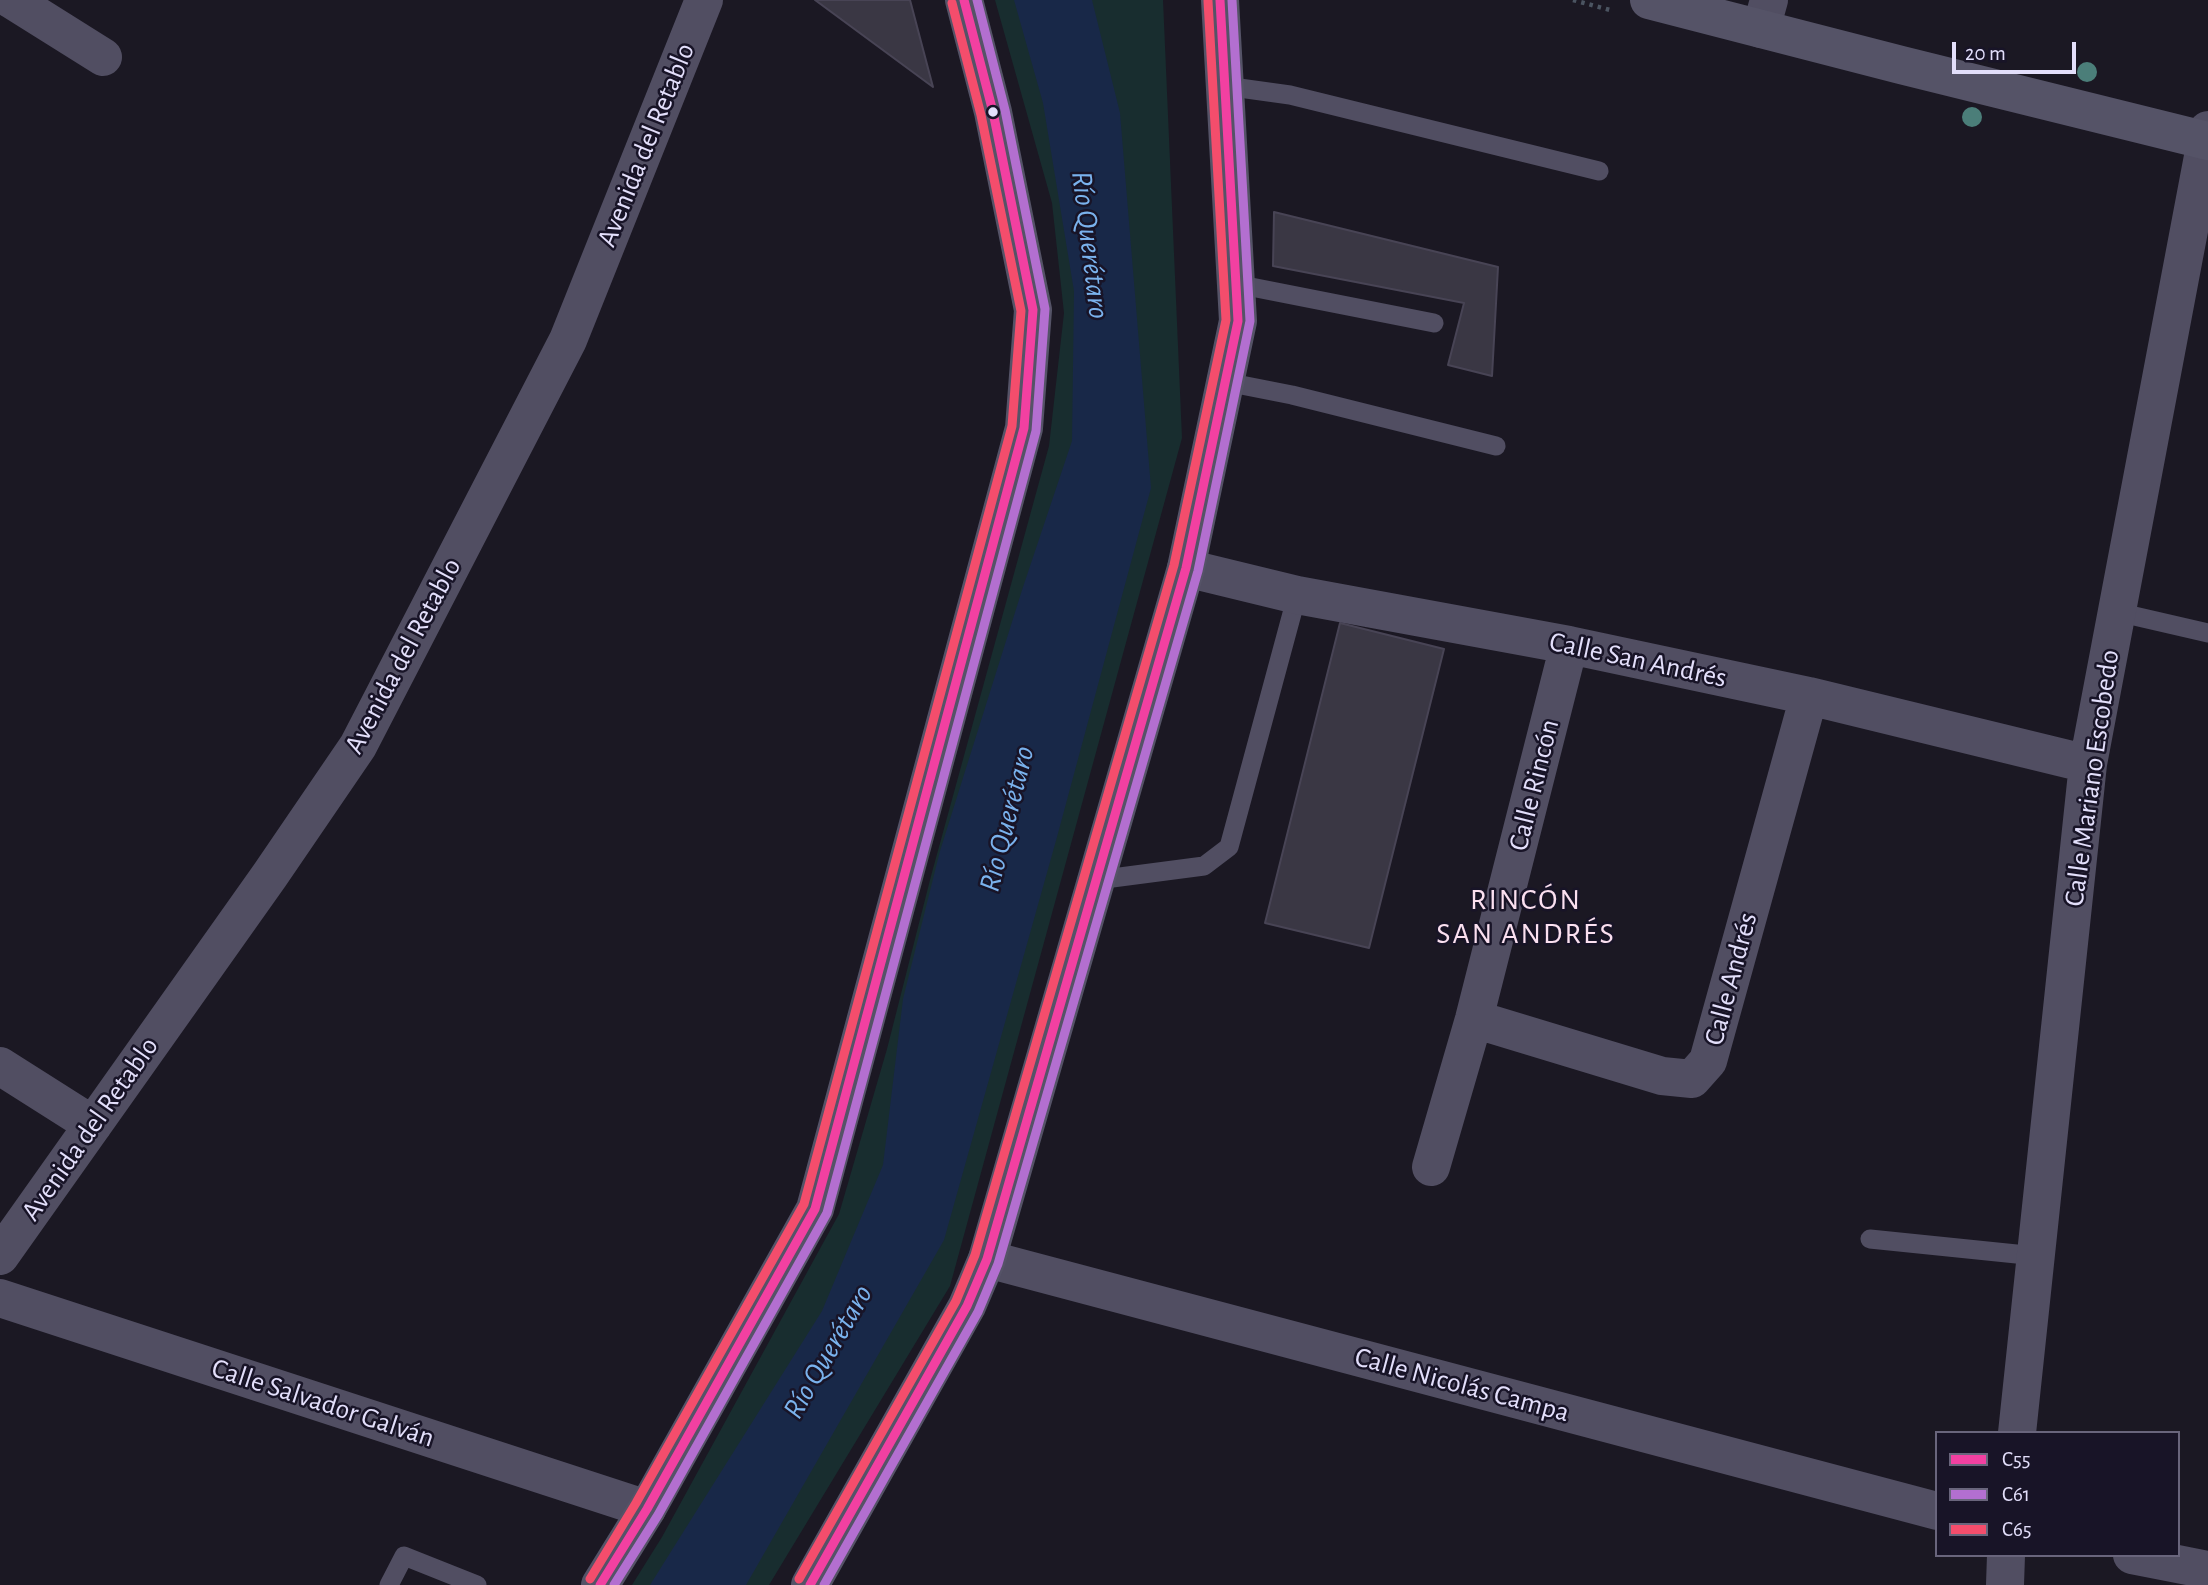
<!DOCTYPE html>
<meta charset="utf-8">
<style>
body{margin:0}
#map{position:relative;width:2208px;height:1585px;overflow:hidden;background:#1b1823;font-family:"Alegreya Sans",sans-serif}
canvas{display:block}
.legend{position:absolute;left:1935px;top:1431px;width:245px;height:126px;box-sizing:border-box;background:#181427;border:2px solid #69657c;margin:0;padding:9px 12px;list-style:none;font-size:21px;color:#e3dffb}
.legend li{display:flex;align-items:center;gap:14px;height:35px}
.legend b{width:35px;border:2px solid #69657c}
.scale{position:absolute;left:1952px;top:42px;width:124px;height:32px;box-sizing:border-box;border:4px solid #e3dffb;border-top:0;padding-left:9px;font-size:21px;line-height:24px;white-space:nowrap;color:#e3dffb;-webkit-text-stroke:5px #181427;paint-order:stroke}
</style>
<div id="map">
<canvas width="2208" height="1585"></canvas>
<ul class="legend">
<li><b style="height:9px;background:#f240a1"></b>C55</li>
<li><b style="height:9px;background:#b36fd0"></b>C61</li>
<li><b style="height:9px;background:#f44d6c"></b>C65</li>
</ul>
<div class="scale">20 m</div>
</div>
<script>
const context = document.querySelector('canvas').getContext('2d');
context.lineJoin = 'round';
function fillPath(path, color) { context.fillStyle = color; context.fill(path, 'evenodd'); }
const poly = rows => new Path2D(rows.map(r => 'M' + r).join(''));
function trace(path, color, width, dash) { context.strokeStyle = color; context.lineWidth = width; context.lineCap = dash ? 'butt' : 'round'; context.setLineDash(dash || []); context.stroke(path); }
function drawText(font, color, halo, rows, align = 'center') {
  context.font = font + ' "Alegreya Sans",sans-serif'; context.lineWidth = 5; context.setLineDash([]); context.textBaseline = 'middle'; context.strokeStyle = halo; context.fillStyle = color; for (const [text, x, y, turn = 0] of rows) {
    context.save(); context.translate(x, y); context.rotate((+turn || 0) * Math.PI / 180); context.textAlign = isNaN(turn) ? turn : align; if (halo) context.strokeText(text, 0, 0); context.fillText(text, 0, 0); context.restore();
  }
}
const green = poly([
 [995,0,1163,0,1182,438,950,1286,769,1585,632,1585,662,1537,839,1214,887,1049,931,876,1049,446,1064,313,1052,203]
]);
const water = poly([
 [1014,0,1092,0,1120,113,1151,488,1057,837,944,1240,746,1585,650,1585,822,1311,883,1165,903,999,940,851,1023,587,1072,441,1074,291,1043,103]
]);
const building = poly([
 [815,0,910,0,933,87,815,0],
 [1274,212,1498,267,1492,376,1448,365,1464,303,1273,266,1274,212],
 [1340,623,1444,649,1369,948,1265,923,1340,623]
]);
const path = poly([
 [1573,0,1610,10]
]);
const service = poly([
 [1225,86,1290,95,1599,171],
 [1236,284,1434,323],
 [1226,382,1292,395,1496,446],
 [2117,612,2208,633],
 [1097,880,1204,866,1229,847,1297,595],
 [1870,1239,2036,1256],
 [389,1585,404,1556,477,1585]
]);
const minor = poly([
 [12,0,103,57],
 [1761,29,1769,0],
 [1186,568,1297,595,1569,645,1809,696,2088,764],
 [1474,1019,1662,1076,1692,1079,1708,1061,1809,696],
 [0,1066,93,1125],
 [1431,1167,1474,1019,1569,645],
 [0,1256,270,875,358,746,568,340,704,0],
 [987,1259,1937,1511],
 [0,1298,647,1509],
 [2017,1433,2088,764,2208,130],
 [2132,1555,2208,1570],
 [2005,1585,2006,1555]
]);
const secondary = poly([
 [1649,0,1901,65,2208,141],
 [600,1585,647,1509,815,1209,1024,428,1033,310,993,112,964,0],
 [810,1585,967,1306,987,1259,1186,568,1238,321,1220,0]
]);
const bus1 = poly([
 [600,1585,647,1509,815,1209,1024,428,1033,310,993,112,964,0],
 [810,1585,967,1306,987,1259,1186,568,1238,321,1220,0]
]);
const bus2 = poly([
 [614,1585,658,1515,827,1213,1036,431,1045,309,1005,110,977,0],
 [824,1585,978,1312,998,1264,1198,571,1250,321,1232,0]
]);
const bus3 = poly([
 [590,1579,636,1503,804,1204,1012,426,1021,311,981,115,952,3],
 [799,1579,956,1301,975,1255,1174,565,1226,320,1208,1]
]);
const trees = [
 [2087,72],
 [1972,117]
];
const markers = [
 [993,112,6,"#e3dffb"]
];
const streetNames = [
 ["Avenida del Retablo",646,145,-68],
 ["Avenida del Retablo",403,656,-62],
 ["Calle San Andrés",1638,660,12],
 ["Calle Mariano Escobedo",2092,778,-82],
 ["Calle Rincón",1534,785,-76],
 ["Calle Andrés",1731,979,-75],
 ["Avenida del Retablo",90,1129,-55],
 ["Calle Nicolás Campa",1462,1385,15],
 ["Calle Salvador Galván",323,1403,18]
];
const waterNames = [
 ["Río Querétaro",1090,245,83],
 ["Río Querétaro",1007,819,-76],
 ["Río Querétaro",828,1352,-60]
];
const neighbourhoodNames = [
 ["RINCÓN",1526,900],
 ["SAN ANDRÉS",1526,934]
];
fillPath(green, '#182d2f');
fillPath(water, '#182848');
fillPath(building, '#3a3744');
trace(building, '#484455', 2);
trace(path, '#4b5461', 4.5, [3.5, 5]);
trace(service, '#514e62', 19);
trace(minor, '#514e62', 38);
trace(secondary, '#555367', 38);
trace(bus1, '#f240a1', 9);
trace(bus2, '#b36fd0', 9);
trace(bus3, '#f44d6c', 9);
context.fillStyle = '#4b7e79';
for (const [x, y] of trees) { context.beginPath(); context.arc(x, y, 10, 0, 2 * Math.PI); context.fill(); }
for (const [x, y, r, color] of markers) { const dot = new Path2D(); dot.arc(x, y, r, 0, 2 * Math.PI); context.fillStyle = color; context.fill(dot); trace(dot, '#181427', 2.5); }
drawText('28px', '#e3dffb', '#181427', streetNames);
drawText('italic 30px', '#7ab2ed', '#181427', waterNames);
context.letterSpacing = '2px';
drawText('30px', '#fbe0f0', '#181427', neighbourhoodNames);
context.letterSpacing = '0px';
</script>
